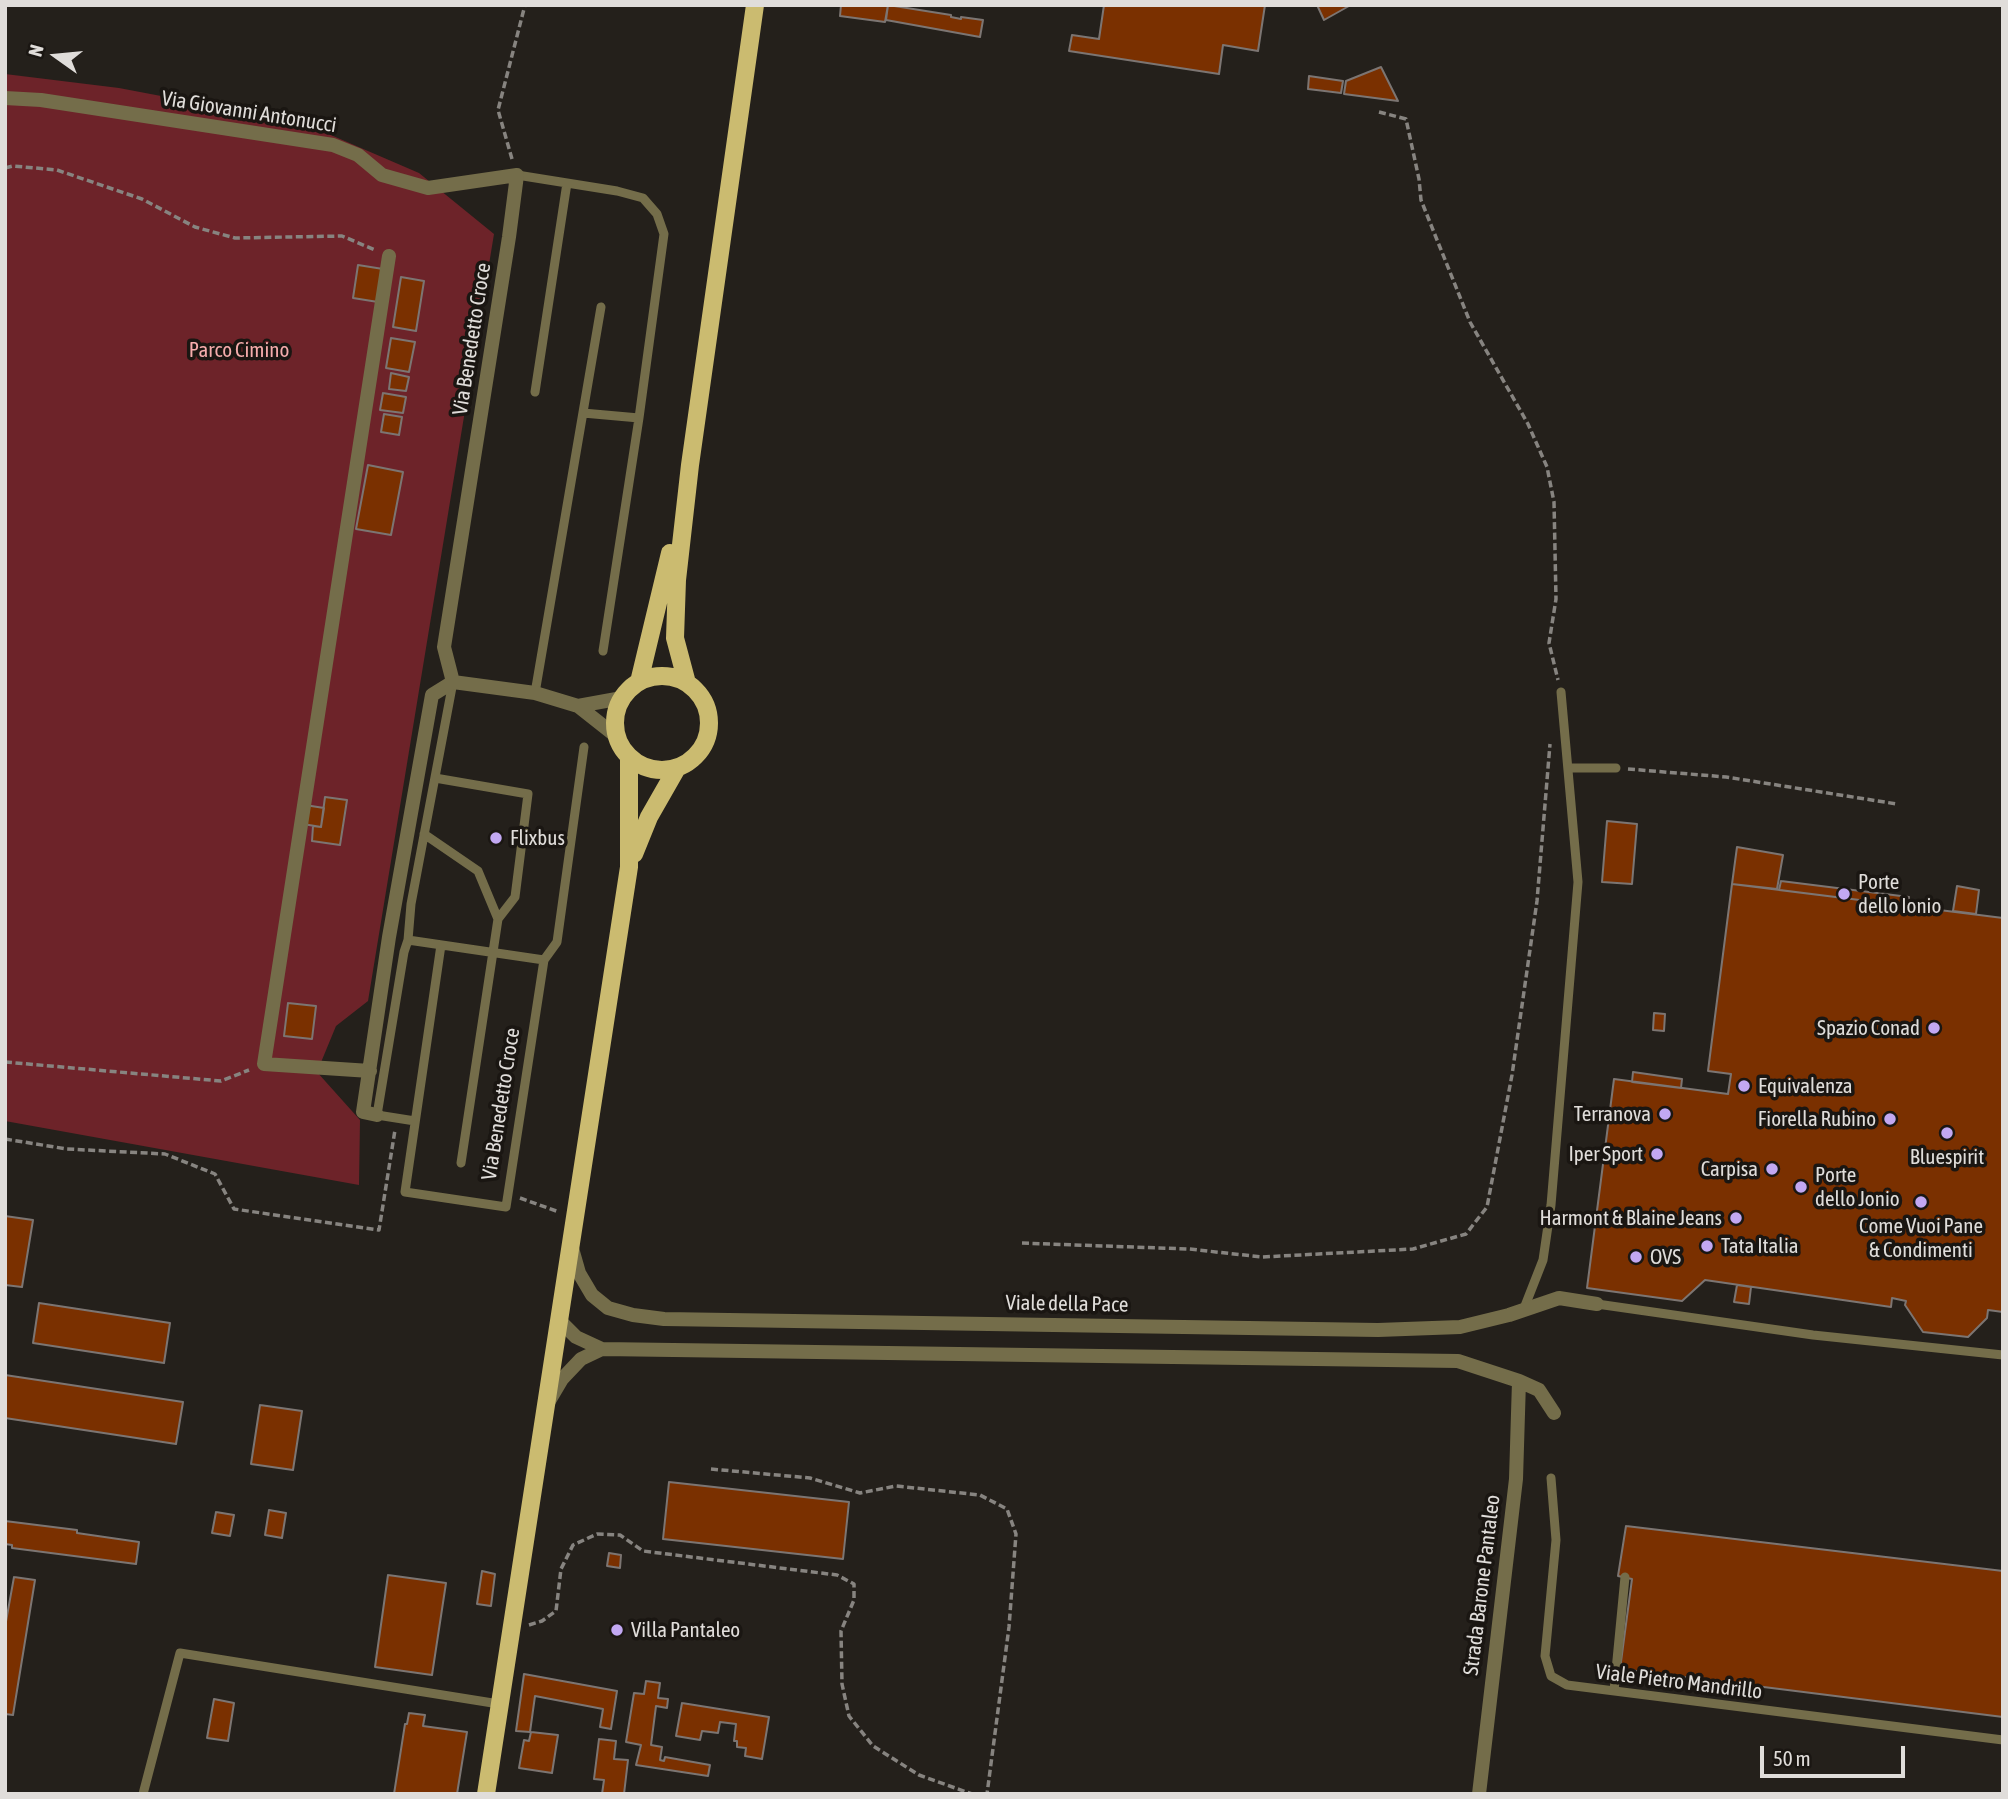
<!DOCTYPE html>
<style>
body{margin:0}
#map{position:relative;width:2008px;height:1799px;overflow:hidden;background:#24201b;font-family:"Asap Condensed",sans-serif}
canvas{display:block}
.frame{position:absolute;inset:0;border:7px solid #e0ddda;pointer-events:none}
.north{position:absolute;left:21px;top:21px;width:70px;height:70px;-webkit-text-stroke:5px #1a1612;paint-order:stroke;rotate:285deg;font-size:19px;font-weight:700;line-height:28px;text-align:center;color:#e0ddda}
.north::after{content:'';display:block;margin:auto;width:24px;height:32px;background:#e0ddda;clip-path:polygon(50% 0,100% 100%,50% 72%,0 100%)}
.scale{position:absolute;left:1760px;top:1746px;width:145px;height:32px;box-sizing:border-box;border:4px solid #e0ddda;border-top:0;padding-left:9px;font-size:21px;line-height:24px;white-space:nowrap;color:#e0ddda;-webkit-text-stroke:5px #1a1612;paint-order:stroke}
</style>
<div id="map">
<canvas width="2008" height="1799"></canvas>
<div class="frame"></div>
<div class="north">N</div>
<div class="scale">50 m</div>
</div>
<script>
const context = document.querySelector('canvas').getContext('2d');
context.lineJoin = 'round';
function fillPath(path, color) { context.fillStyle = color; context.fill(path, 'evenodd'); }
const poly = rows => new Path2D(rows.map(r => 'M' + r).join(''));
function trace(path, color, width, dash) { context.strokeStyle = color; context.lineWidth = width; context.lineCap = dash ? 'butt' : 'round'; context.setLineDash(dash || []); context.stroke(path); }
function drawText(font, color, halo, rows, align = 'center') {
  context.font = font + ' "Asap Condensed",sans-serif'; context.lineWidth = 7; context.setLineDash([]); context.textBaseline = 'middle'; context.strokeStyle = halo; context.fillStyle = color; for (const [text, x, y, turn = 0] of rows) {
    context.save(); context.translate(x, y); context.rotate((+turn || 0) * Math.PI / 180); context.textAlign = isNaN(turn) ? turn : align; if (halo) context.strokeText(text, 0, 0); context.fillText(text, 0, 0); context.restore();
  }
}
const green = poly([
 [5,74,119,88,303,123,419,173,494,234,368,1001,336,1026,317,1072,360,1120,359,1185,5,1121]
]);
const building = poly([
 [841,5,888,5,885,22,840,16,841,5],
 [888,5,951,15,951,17,961,19,961,17,983,20,980,37,886,20,888,5],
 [1104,5,1265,5,1258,51,1223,45,1219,74,1069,51,1072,35,1099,39,1104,5],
 [1317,5,1349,5,1349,6,1324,20,1317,5],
 [1381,67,1398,101,1344,94,1346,81,1381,67],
 [1309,76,1343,81,1341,93,1308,89,1309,76],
 [358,265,383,269,378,302,353,298,358,265],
 [401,277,424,281,416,331,393,327,401,277],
 [391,338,415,342,409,372,386,368,391,338],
 [391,373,409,377,406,391,389,389,391,373],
 [383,393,406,397,403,413,380,410,383,393],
 [384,414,402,417,399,435,381,432,384,414],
 [368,465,403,472,391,535,356,529,368,465],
 [325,797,347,800,340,845,312,841,313,826,321,827,325,797],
 [305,805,324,808,321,827,303,824,305,805],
 [1607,821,1637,824,1632,884,1602,882,1607,821],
 [1737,847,1783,855,1777,889,1732,884,1737,847],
 [1781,881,1909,897,1908,906,1779,890,1781,881],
 [1732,884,2003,918,2003,1312,1988,1310,1987,1318,1968,1337,1923,1332,1905,1305,1906,1301,1892,1298,1891,1307,1705,1280,1682,1301,1587,1288,1614,1079,1728,1094,1731,1074,1708,1071,1732,884],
 [1957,886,1979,890,1976,914,1953,911,1957,886],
 [288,1003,316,1006,312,1039,284,1036,288,1003],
 [1654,1013,1665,1014,1664,1031,1653,1030,1654,1013],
 [1633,1072,1682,1079,1681,1088,1632,1082,1633,1072],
 [5,1216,33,1220,22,1287,5,1285,5,1216],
 [1737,1285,1751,1287,1749,1304,1734,1302,1737,1285],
 [39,1303,170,1323,164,1363,33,1343,39,1303],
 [5,1375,183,1402,176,1444,5,1418,5,1375],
 [260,1405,302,1411,293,1470,251,1464,260,1405],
 [669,1482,849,1502,843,1559,663,1539,669,1482],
 [269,1510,286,1513,282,1538,265,1535,269,1510],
 [216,1512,234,1515,230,1536,212,1533,216,1512],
 [5,1521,77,1530,77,1533,139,1542,136,1564,12,1548,12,1545,5,1544,5,1521],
 [1626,1526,2003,1571,2003,1717,1620,1669,1632,1579,1618,1576,1626,1526],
 [609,1553,621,1555,620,1568,607,1566,609,1553],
 [482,1571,495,1574,491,1606,477,1604,482,1571],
 [388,1575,446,1583,432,1675,375,1667,388,1575],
 [14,1577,35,1580,13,1715,5,1714,5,1627,14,1577],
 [524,1674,617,1691,611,1729,600,1727,603,1709,535,1696,530,1732,516,1731,524,1674],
 [646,1681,660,1683,658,1698,668,1699,667,1708,656,1706,651,1745,662,1747,660,1760,664,1761,665,1757,710,1765,708,1776,636,1765,641,1745,626,1742,634,1693,644,1694,646,1681],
 [214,1699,234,1703,228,1741,207,1738,214,1699],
 [682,1703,769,1717,762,1759,745,1756,746,1748,737,1747,737,1741,734,1741,736,1724,720,1722,718,1733,702,1731,700,1740,676,1736,682,1703],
 [409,1713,425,1715,423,1726,467,1732,457,1794,394,1794,405,1724,407,1724,409,1713],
 [531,1732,558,1735,552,1773,519,1768,524,1740,529,1741,531,1732],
 [599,1739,616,1741,614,1759,628,1760,624,1794,602,1794,604,1780,594,1779,599,1739]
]);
const path = poly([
 [1379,112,1406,119,1419,179,1421,200,1470,322,1528,424,1547,467,1554,502,1556,599,1549,643,1558,680],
 [512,159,498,110,525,5],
 [5,168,13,166,57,170,142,199,195,227,235,238,342,236,375,250],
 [1628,769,1726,777,1897,804],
 [5,1062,221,1081,249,1070],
 [5,1139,67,1149,165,1154,215,1174,234,1209,379,1230,395,1130],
 [520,1198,559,1212],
 [1022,1243,1189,1249,1262,1257,1413,1249,1466,1234,1487,1207,1512,1075,1537,901,1550,744],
 [711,1469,810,1478,860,1493,896,1486,980,1495,1007,1509,1016,1534,1009,1627,987,1794],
 [529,1625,542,1621,556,1611,561,1569,573,1545,597,1534,620,1535,643,1551,837,1575,854,1584,854,1600,841,1631,842,1684,849,1716,873,1746,919,1775,972,1794]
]);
const lane = poly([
 [517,175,617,191,643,198,657,214,664,234,639,418,603,651],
 [535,392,567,183],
 [583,413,639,418],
 [535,693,601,307],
 [1568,768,1616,768],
 [435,778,528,794,515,897,498,919],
 [424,834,478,871,498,919,461,1163],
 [408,940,544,960],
 [441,945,405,1192,506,1207,544,960,557,942,584,747],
 [415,1121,377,1115,404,952,408,940,411,904,453,682],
 [1597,1304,1813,1335,2003,1355],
 [1523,1311,1543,1260,1551,1205,1578,882,1561,692],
 [1551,1478,1556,1540,1545,1656,1551,1676,1567,1685,2003,1740],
 [1614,1691,1625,1577],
 [143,1794,180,1653,499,1704]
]);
const street = poly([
 [5,98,41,100,333,145,358,155,382,175,428,188,517,175,509,237,444,647,453,682],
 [578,706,622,698],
 [370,1071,264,1064,389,256],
 [377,1115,363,1112,389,937,432,695,453,682,535,693,578,706,616,736],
 [571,1245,579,1273,592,1295,608,1308,633,1315,664,1319,1378,1330,1460,1327,1509,1315,1559,1298,1597,1304],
 [559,1320,576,1337,602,1349],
 [549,1401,562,1379,581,1359,602,1349,1458,1361,1519,1381,1539,1390,1554,1413],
 [1479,1794,1516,1479,1519,1381]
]);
const primary = poly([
 '615 723a47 47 0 1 1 94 0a47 47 0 1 1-94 0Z',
 [639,682,670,553],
 [687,683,675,638,677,580,690,465,755,5],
 [634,854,649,817,677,768],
 [486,1794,629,867,629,758]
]);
const markers = [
 [496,838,7,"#c2a8f2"],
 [1844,894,7,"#c2a8f2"],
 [1934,1028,7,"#c2a8f2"],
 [1744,1086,7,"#c2a8f2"],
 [1665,1114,7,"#c2a8f2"],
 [1890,1119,7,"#c2a8f2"],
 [1947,1133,7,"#c2a8f2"],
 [1657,1154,7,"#c2a8f2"],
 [1772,1169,7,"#c2a8f2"],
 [1801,1187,7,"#c2a8f2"],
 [1921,1202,7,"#c2a8f2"],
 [1736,1218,7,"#c2a8f2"],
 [1707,1246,7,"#c2a8f2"],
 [1636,1257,7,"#c2a8f2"],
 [617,1630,7,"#c2a8f2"]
];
const streetNames = [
 ["Via Giovanni Antonucci",249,112,9],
 ["Via Benedetto Croce",472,339,-81],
 ["Via Benedetto Croce",501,1104,-81],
 ["Viale della Pace",1067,1304,1],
 ["Strada Barone Pantaleo",1482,1585,-83],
 ["Viale Pietro Mandrillo",1679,1682,7]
];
const parkNames = [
 ["Parco Cimino",239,350]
];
const poiNames = [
 ["Flixbus",510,838],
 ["Porte",1858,882],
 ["dello Ionio",1858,906],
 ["Spazio Conad",1920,1028,"right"],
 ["Equivalenza",1758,1086],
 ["Terranova",1651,1114,"right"],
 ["Fiorella Rubino",1876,1119,"right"],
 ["Iper Sport",1643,1154,"right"],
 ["Bluespirit",1947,1157,"center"],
 ["Carpisa",1758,1169,"right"],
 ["Porte",1815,1175],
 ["dello Jonio",1815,1199],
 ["Harmont & Blaine Jeans",1722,1218,"right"],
 ["Come Vuoi Pane",1921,1226,"center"],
 ["& Condimenti",1921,1250,"center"],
 ["Tata Italia",1721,1246],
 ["OVS",1650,1257],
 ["Villa Pantaleo",631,1630]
];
fillPath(green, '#6d2329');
fillPath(building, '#7a3000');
trace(building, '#7c7572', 2);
trace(path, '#878480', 3.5, [7, 3.5]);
trace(lane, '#746d4a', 9);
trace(street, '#746d4a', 14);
trace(primary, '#cbbb70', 18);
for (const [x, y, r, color] of markers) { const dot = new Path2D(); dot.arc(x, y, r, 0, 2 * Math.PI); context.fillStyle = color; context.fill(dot); trace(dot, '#1a1612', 2.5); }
drawText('21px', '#e0ddda', '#1a1612', streetNames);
drawText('21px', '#f5acac', '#1a1612', parkNames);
drawText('21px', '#e0ddda', '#1a1612', poiNames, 'left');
</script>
